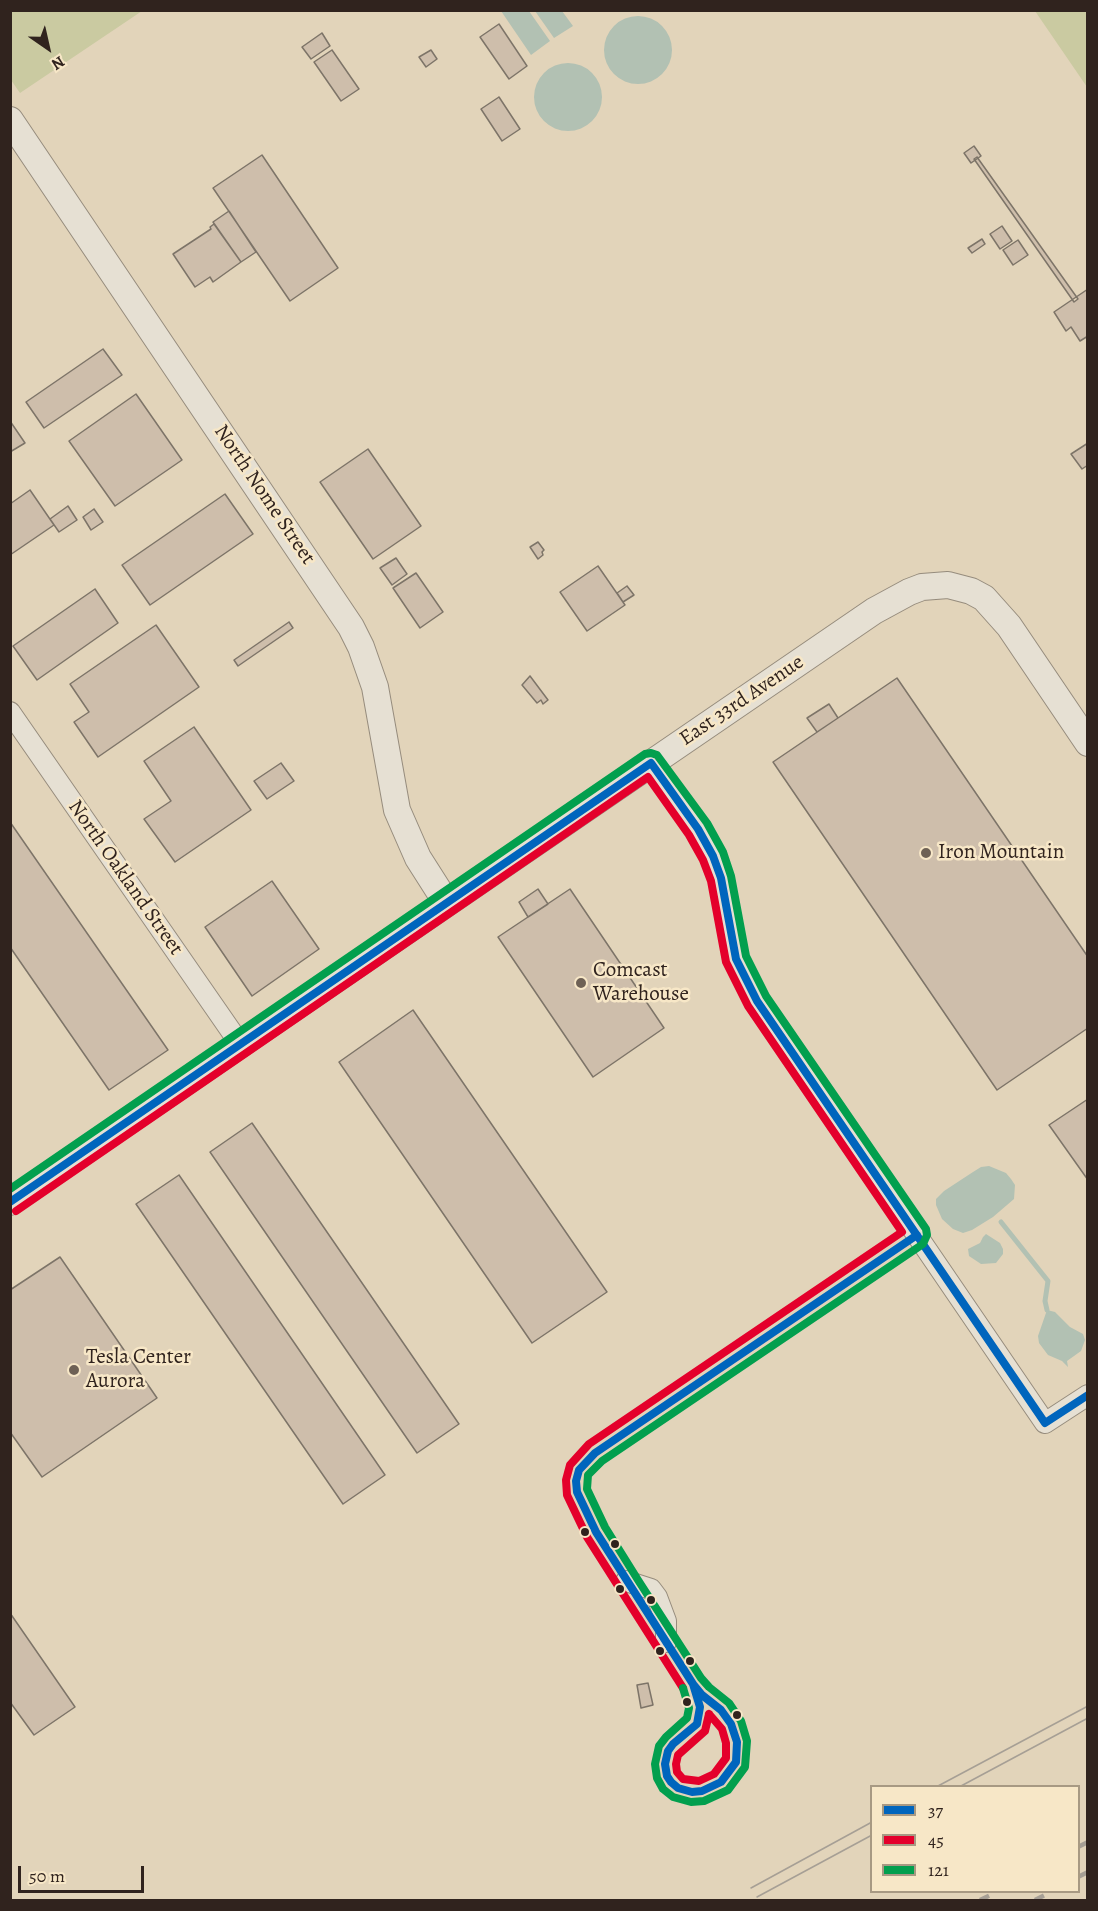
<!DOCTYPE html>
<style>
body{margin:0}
#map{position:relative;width:1098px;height:1911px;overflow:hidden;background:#e2d4ba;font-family:Alegreya,serif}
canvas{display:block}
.frame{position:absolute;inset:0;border:12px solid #30231e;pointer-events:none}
.legend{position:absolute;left:870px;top:1785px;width:210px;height:108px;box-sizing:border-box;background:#f7e7c7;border:2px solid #a79983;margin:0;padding:8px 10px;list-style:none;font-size:18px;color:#30231e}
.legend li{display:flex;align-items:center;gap:12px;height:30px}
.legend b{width:30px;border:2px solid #a79983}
.north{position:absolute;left:18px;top:18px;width:60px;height:60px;-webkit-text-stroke:4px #f7e7c7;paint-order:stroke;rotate:146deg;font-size:16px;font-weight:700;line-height:24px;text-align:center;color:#30231e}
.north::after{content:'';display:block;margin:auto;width:21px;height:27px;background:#30231e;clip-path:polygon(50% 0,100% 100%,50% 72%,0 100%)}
.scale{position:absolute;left:18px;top:1866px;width:126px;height:27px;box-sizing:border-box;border:3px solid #30231e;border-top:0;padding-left:8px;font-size:18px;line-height:21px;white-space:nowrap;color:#30231e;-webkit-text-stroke:4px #f7e7c7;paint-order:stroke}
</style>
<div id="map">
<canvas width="1098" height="1911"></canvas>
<div class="frame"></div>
<ul class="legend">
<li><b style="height:8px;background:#0065bd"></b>37</li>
<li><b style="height:8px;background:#e4002b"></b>45</li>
<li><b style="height:8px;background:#029f4e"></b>121</li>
</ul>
<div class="north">N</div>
<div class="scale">50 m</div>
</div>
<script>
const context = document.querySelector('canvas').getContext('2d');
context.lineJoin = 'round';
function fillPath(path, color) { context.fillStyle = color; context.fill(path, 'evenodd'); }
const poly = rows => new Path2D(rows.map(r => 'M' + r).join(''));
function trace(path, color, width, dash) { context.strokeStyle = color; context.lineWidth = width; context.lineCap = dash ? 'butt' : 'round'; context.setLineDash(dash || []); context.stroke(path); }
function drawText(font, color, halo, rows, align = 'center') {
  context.font = font + ' Alegreya,serif'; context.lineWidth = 5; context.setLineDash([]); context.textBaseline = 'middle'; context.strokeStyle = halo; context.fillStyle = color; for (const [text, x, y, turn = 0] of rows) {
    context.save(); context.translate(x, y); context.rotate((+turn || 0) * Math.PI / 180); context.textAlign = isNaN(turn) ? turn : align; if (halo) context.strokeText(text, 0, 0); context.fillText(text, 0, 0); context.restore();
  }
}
const green = poly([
 [10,11,11,10,142,11,20,93,11,80],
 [1035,11,1087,11,1087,87]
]);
const water = poly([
 [501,11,529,11,550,41,531,55],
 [535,11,562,11,573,26,554,38],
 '604 50a34 34 0 1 1 68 0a34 34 0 1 1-68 0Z',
 '534 97a34 34 0 1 1 68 0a34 34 0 1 1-68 0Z',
 [989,1166,1006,1173,1011,1179,1015,1185,1014,1199,993,1217,972,1230,963,1233,953,1229,942,1219,936,1205,936,1199,944,1191,973,1172,981,1167],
 [986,1234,1000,1243,1003,1249,1003,1254,996,1263,981,1264,969,1256,968,1249,980,1243,983,1237],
 [1047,1310,1055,1312,1070,1327,1083,1334,1085,1340,1081,1351,1067,1361,1068,1367,1062,1361,1048,1355,1039,1343,1038,1336]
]);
const stream = poly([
 [1001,1222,1048,1281,1045,1301,1047,1310]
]);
const building = poly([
 [499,24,527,66,509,79,480,37,499,24],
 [322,33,330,46,311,59,302,47,322,33],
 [332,50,359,89,341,101,314,62,332,50],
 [431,50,437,59,426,67,419,57,431,50],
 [499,97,520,129,502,141,481,109,499,97],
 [974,146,981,156,971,163,964,153,974,146],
 [262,155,338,268,290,301,213,188,262,155],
 [977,157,1078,299,1074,302,974,159,977,157],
 [229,211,256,252,241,262,213,222,229,211],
 [214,224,241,262,213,282,210,277,195,287,173,254,211,229,210,227,214,224],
 [1002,226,1012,241,1000,249,990,234,1002,226],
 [982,239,985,244,972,253,968,248,982,239],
 [1018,240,1028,255,1013,265,1003,250,1018,240],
 [1088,289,1088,336,1080,341,1071,327,1066,331,1054,312,1088,289],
 [103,349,122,375,44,428,26,402,103,349],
 [136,394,182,460,115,506,69,441,136,394],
 [10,421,25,443,10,452,10,421],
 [1088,443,1088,465,1082,469,1071,454,1088,443],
 [368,449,421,526,373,559,320,482,368,449],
 [30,490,54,525,10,555,10,504,30,490],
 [225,494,253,534,150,605,122,565,225,494],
 [68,506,77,520,59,532,50,519,68,506],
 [94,509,103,522,91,530,83,517,94,509],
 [538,542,544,550,542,552,543,555,538,559,530,547,538,542],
 [396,558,407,574,392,585,380,568,396,558],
 [598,566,625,605,587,631,560,592,598,566],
 [416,573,443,612,420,628,393,588,416,573],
 [627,586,634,595,623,602,617,593,627,586],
 [95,589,118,623,37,680,13,646,95,589],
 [289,622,293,628,238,666,234,660,289,622],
 [156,625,199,687,98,757,74,722,89,712,70,684,156,625],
 [530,676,548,700,543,704,541,700,537,703,522,685,530,676],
 [897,678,1088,957,1088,1028,997,1090,773,762,897,678],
 [829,704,838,718,817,732,807,718,829,704],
 [194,727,251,810,175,862,144,819,171,801,144,761,194,727],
 [281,763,294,781,267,799,254,781,281,763],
 [10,822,168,1050,109,1090,10,947,10,822],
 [272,881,319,949,252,996,205,927,272,881],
 [538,889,548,904,528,917,519,902,538,889],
 [570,889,664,1028,593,1077,498,937,570,889],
 [413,1010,607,1292,532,1343,339,1062,413,1010],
 [1088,1099,1088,1180,1049,1125,1088,1099],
 [252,1123,459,1424,417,1453,210,1152,252,1123],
 [179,1175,385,1475,343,1504,136,1204,179,1175],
 [60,1257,157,1398,42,1477,10,1432,10,1290,60,1257],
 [10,1613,75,1707,34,1735,10,1702,10,1613],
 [648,1683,653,1705,641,1708,637,1685,648,1683]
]);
const minor = poly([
 [10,712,240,1044],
 [651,763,698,829,713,856,721,878,736,959,757,1001,1045,1423,1088,1395],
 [626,1581,651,1589,657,1597,666,1621,666,1642]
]);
const tertiary = poly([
 [10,120,351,627,361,647,375,687,397,810,418,858,446,902],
 [10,1202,874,611,909,592,922,587,948,585,971,591,984,598,1009,626,1088,743]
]);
const tram = poly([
 [938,1786,1088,1706],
 [961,1786,1088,1718],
 [751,1888,872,1822],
 [757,1897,872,1835]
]);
const rail = poly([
 [1078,1847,1088,1842],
 [1078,1877,1088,1872],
 [980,1900,997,1892],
 [1035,1900,1051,1892]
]);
const bus1 = poly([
 [10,1202,651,763,698,829,713,856,721,878,736,959,757,1001,1045,1423,1088,1395],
 [693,1684,702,1695,721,1710,731,1724,737,1742,736,1762,721,1782,702,1791,692,1792,678,1788,671,1782,667,1776,665,1764,668,1751,673,1744,697,1724,700,1707,693,1684],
 [693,1684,596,1532,577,1492,576,1481,579,1470,595,1453,917,1235]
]);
const bus2 = poly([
 [16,1211,648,777,689,835,703,860,711,881,726,962,748,1006,902,1232,589,1444,570,1465,566,1480,567,1495,587,1537,683,1688],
 [709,1714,722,1729,726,1743,726,1758,714,1774,699,1781,683,1779,677,1772,676,1764,678,1755,705,1731,709,1714]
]);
const bus3 = poly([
 [10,1189,645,754,651,753,657,755,707,823,723,852,731,876,746,956,766,996,926,1229,927,1235,923,1244,602,1461,588,1475,587,1489,605,1527,638,1580,701,1678,709,1687,729,1703,741,1721,747,1741,745,1767,728,1790,704,1801,691,1802,673,1797,663,1789,657,1778,655,1764,659,1746,666,1737,687,1718,689,1708,683,1688]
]);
const markers = [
 [926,853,6,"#6e6155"],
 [581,983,6,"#6e6155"],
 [74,1370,6,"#6e6155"],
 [585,1532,5,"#30231e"],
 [615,1544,5,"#30231e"],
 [620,1589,5,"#30231e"],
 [651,1600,5,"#30231e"],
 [660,1651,5,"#30231e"],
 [690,1661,5,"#30231e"],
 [687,1702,5,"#30231e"],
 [737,1715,5,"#30231e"]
];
const streetNames = [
 ["North Nome Street",264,495,56],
 ["East 33rd Avenue",742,701,-34],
 ["North Oakland Street",125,878,55]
];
const poiNames = [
 ["Iron Mountain",938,853],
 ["Comcast",593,971],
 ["Warehouse",593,995],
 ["Tesla Center",86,1358],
 ["Aurora",86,1382]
];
fillPath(green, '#cacaa1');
fillPath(water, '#b2c1b3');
trace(stream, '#b2c1b3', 5);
fillPath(building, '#cebeab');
trace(building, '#7d7468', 1.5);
trace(minor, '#968c7d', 22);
trace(tertiary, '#968c7d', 28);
trace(minor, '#e6e0d3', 20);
trace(tertiary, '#e6e0d3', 26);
trace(tram, '#a69f95', 1.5);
trace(rail, '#a69f95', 4.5, [10, 10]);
trace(bus1, '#0065bd', 8);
trace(bus2, '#e4002b', 8);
trace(bus3, '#029f4e', 8);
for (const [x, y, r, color] of markers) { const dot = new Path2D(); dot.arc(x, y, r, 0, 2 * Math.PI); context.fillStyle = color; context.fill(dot); trace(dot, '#f7e7c7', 2); }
drawText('21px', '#30231e', '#f7e7c7', streetNames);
drawText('21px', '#30231e', '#f7e7c7', poiNames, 'left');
</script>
